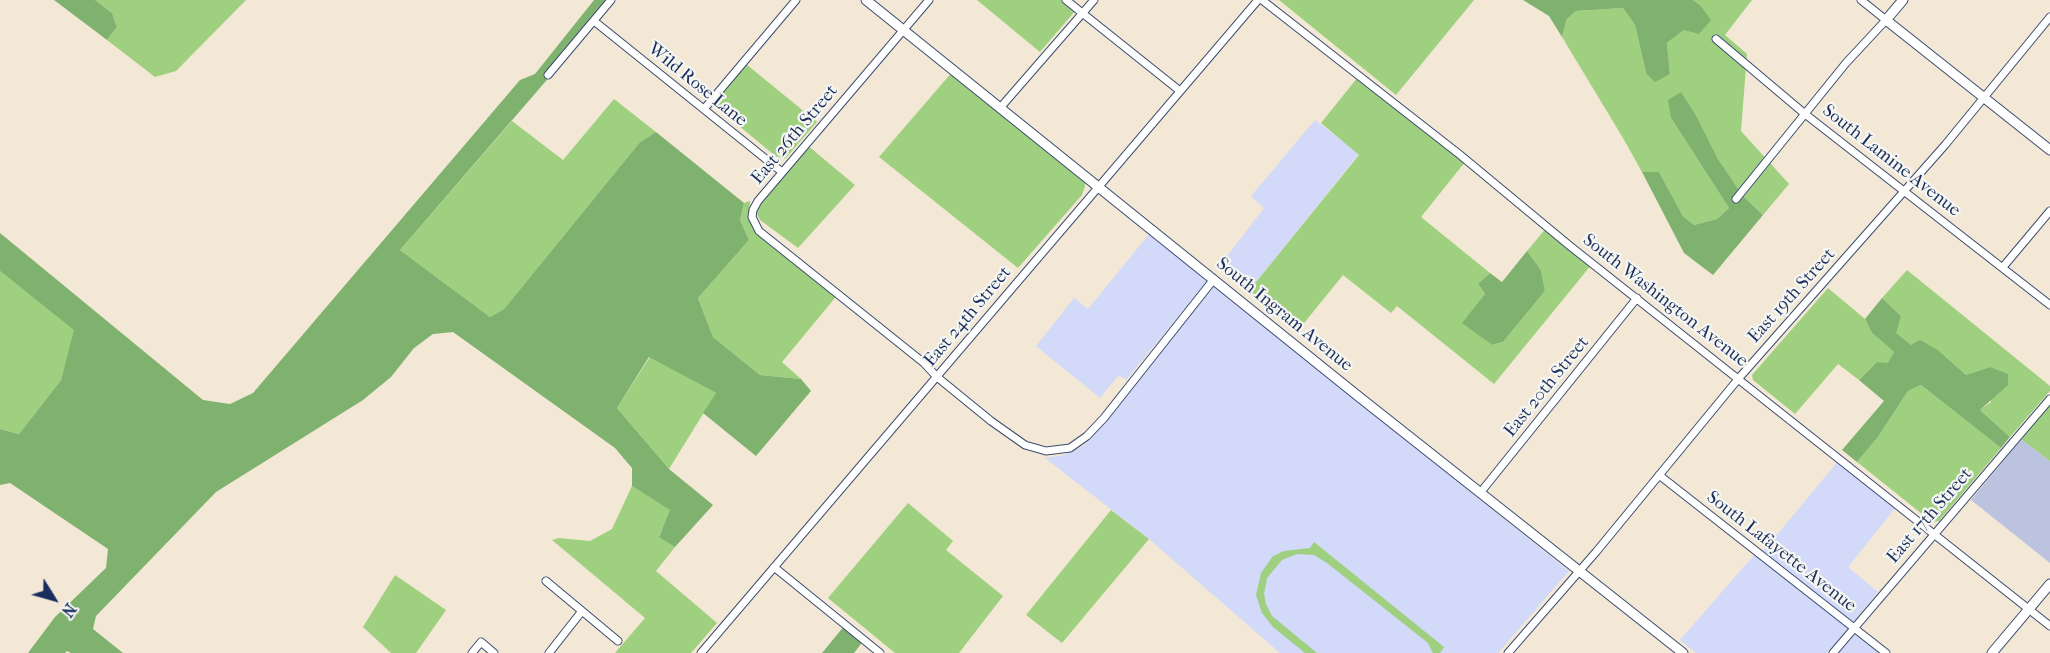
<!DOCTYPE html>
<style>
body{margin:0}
#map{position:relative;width:2050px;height:653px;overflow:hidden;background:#f2e8d5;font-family:"IM FELL French Canon",serif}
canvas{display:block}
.north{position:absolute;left:24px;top:569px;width:60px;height:60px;-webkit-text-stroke:4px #f6f6f2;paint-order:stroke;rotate:127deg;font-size:16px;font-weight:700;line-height:24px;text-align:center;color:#1b2f5e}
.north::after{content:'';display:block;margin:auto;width:21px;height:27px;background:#1b2f5e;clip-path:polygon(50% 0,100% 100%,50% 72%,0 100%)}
</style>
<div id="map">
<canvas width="2050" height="653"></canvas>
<div class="north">N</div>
</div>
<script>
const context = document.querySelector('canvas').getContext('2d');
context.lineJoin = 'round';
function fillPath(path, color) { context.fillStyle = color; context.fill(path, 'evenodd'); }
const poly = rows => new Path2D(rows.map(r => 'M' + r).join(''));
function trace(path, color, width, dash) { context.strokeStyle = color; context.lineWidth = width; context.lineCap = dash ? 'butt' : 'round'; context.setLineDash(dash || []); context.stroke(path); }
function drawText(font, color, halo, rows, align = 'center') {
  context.font = font + ' "IM FELL French Canon",serif'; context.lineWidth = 4.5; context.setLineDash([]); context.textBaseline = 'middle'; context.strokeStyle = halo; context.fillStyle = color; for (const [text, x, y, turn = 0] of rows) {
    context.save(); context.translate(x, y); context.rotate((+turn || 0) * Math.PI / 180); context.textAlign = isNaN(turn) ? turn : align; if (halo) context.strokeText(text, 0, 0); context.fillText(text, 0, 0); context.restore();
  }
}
const built = poly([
 [1315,120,1359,154,1248,292,1218,268,1264,208,1251,196],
 [1150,233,1208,280,1126,380,1119,375,1100,398,1036,346,1074,298,1088,309],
 [1214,286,1569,571,1498,653,1280,653,1149,539,1045,458,1064,455,1085,445],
 [1839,460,1897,506,1848,567,1878,592,1827,653,1696,653,1680,640,1755,554,1766,548],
 [1854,635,1859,636,1881,653,1839,653]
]);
const industrial = poly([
 [2021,439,2050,461,2050,563,1971,500]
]);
const green = poly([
 [95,0,246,0,176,71,155,77,107,40,117,27,112,13],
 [977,0,1064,0,1076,10,1040,52],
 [1279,0,1474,0,1396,95],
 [1693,0,1752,0,1725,35,1747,54,1741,131,1789,184,1763,215,1743,196,1718,159,1697,117,1680,92,1671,118,1729,208,1717,219,1694,225,1683,216,1659,172,1642,172,1623,138,1562,37,1567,19,1576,11,1623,8,1635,25,1646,73,1670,73,1667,43,1684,30,1700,5],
 [746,64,817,122,785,159,779,159,715,106,714,101],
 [953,71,1085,179,1085,186,1082,195,1018,268,879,157],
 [1358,77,1465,162,1421,217,1490,273,1478,284,1485,294,1463,323,1492,345,1503,342,1545,291,1541,270,1527,251,1547,227,1592,264,1494,384,1397,306,1391,313,1343,275,1296,333,1248,292,1359,155,1321,123],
 [614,99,656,132,640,142,504,309,490,317,400,250,512,121,563,160],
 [807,145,855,185,798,248,760,220,756,212,758,202],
 [750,201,749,216,758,229,839,293,782,362,801,379,760,375,713,337,698,298,749,240,740,220,744,203],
 [1907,270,2050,386,2050,391,2010,437,1980,410,1991,402,1990,367,1966,375,1938,350,1911,345,1895,333,1901,316,1882,298],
 [0,271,75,330,61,380,19,434,0,429],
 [1828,288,1865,319,1872,333,1894,352,1888,364,1877,362,1859,380,1838,364,1795,414,1753,380,1752,375],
 [650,357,716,393,669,469,617,408],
 [1921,385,2001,448,1939,521,1932,522,1857,462,1878,437,1908,391],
 [2050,403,2050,461,2021,439],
 [632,486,671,510,659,536,675,547,656,571,717,623,691,653,615,653,645,618,552,540,559,538,590,541,612,529],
 [908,503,953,541,946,550,1003,596,959,653,895,653,828,598],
 [1111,510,1149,539,1062,643,1026,615],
 [1314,542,1444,647,1440,653,1433,653,1428,643,1327,563,1314,555,1297,554,1282,560,1267,578,1264,594,1266,604,1272,616,1317,653,1305,653,1273,627,1262,613,1256,595,1261,573,1273,556,1284,551,1310,548],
 [395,575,446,610,416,653,391,653,363,627]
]);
const forest = poly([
 [54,0,95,0,112,13,117,27,107,40],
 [594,0,607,0,559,55,558,67,400,250,490,317,504,309,640,142,656,132,744,203,740,220,749,240,698,298,713,337,760,375,801,379,811,391,756,456,703,413,716,393,649,357,617,408,669,469,713,505,675,547,659,537,670,510,632,486,632,468,615,448,453,332,433,334,414,348,391,377,363,400,216,492,96,616,93,629,123,653,71,653,67,651,65,653,28,653,55,617,106,568,108,549,10,483,0,485,0,429,19,434,61,380,74,330,0,271,0,233,203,400,230,404,253,393,520,80,535,74],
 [1523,0,1693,0,1700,5,1711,20,1699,34,1684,30,1667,43,1670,74,1655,82,1646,73,1635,25,1623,8,1576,11,1567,19,1562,37,1549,16],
 [1681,92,1697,117,1718,159,1743,196,1763,215,1713,275,1684,253,1642,172,1659,172,1683,216,1694,225,1717,219,1729,208,1671,118,1668,100],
 [1527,251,1541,270,1545,291,1503,342,1492,345,1462,323,1485,294,1478,284,1490,273,1502,282],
 [1882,298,1901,316,1896,333,1911,345,1920,340,1938,350,1966,375,1990,367,2008,374,2008,385,1980,410,2010,437,2001,448,1921,385,1908,391,1878,437,1857,462,1842,450,1884,401,1859,380,1877,362,1888,363,1894,352,1872,333,1865,319],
 [845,625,864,640,854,653,822,653]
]);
const street = poly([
 [929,0,758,201,753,210,752,217,759,231,924,363,937,377,991,421,1025,445,1046,451,1070,448,1087,436,1104,418,1214,279],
 [1066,0,1180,91],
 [1262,0,1459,154,1570,246,2050,626],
 [594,21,782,172],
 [1716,39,1805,114,2050,305],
 [548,75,611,0],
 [1000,108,1094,0],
 [704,109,796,0],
 [1736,199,1846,63,1886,20,1861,0],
 [2003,267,2050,211],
 [1659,475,1886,653],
 [1480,493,1637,298],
 [774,567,880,653],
 [546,581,618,641],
 [472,653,481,642,494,653],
 [549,653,582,611],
 [701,653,1258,0],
 [1508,653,1596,552,1739,378,1945,145,2050,17],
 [1833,653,2050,399]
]);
const secondary = poly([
 [866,0,1358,396,1683,653],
 [1903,0,1886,20,2050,150],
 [1992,653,2050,584]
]);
const streetNames = [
 ["Wild Rose Lane",697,85,39],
 ["East 26th Street",795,135,-50],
 ["South Lamine Avenue",1891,161,38],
 ["East 19th Street",1792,296,-48],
 ["South Washington Avenue",1665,301,38],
 ["South Ingram Avenue",1284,315,39],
 ["East 24th Street",968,317,-50],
 ["East 20th Street",1547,387,-51],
 ["East 17th Street",1930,516,-49],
 ["South Lafayette Avenue",1781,552,38]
];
fillPath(built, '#d2d9f9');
fillPath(industrial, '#bcc3de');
fillPath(green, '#9fd07f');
fillPath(forest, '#7fb26e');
trace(street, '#3b4b70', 9);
trace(secondary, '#3b4b70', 11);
trace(street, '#fff', 7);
trace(secondary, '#fff', 9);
drawText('18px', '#1b2f5e', '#f6f6f2', streetNames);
</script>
